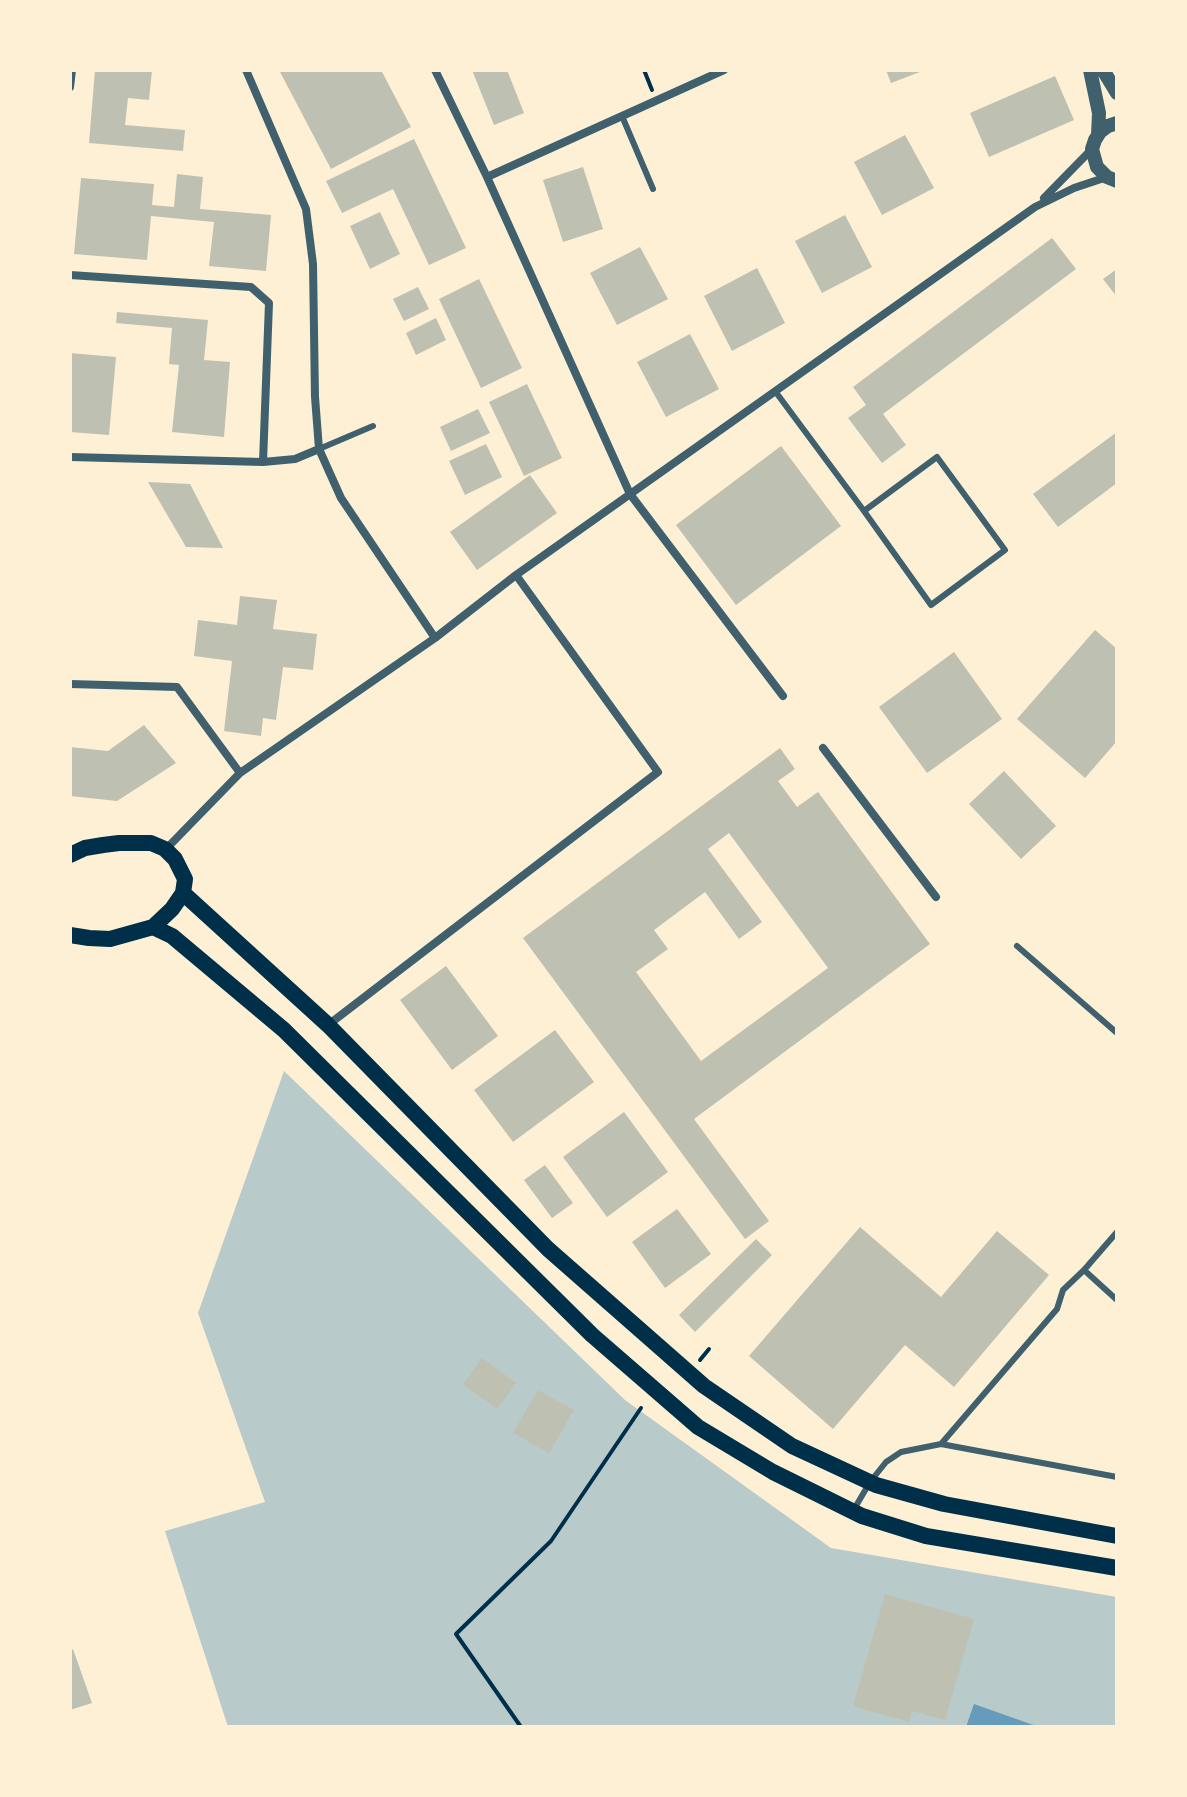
<!DOCTYPE html>
<style>
body{margin:0}
#map{position:relative;width:1187px;height:1797px;overflow:hidden;background:#fdf0d5;font-family:Signika,sans-serif}
canvas{display:block}
.frame{position:absolute;inset:0;border:72px solid #fdf0d5;pointer-events:none}
</style>
<div id="map">
<canvas width="1187" height="1797"></canvas>
<div class="frame"></div>
</div>
<script>
const context = document.querySelector('canvas').getContext('2d');
context.lineJoin = 'round';
function fillPath(path, color) { context.fillStyle = color; context.fill(path, 'evenodd'); }
const poly = rows => new Path2D(rows.map(r => 'M' + r).join(''));
function trace(path, color, width, dash) { context.strokeStyle = color; context.lineWidth = width; context.lineCap = dash ? 'butt' : 'round'; context.setLineDash(dash || []); context.stroke(path); }
const green = poly([
 [284,1071,625,1400,831,1548,1117,1597,1117,1727,228,1727,165,1531,265,1502,198,1313]
]);
const water = poly([
 [974,1704,1039,1727,966,1727]
]);
const building = poly([
 [95,70,152,70,149,100,128,98,125,125,185,130,183,151,89,143],
 [279,70,381,70,411,127,331,169],
 [472,70,507,70,524,113,494,125],
 [886,70,925,70,891,83],
 [1055,76,1074,120,989,157,970,113],
 [905,135,934,188,882,215,854,162],
 [414,139,466,248,429,265,393,189,342,213,326,181],
 [583,167,603,229,563,242,543,180],
 [177,174,203,177,200,209,271,215,266,271,209,266,214,222,151,216,147,260,74,254,81,178,154,184,152,205,174,207],
 [380,212,400,254,370,269,350,226],
 [845,215,872,267,822,293,795,241],
 [1052,238,1076,269,883,414,906,445,882,463,848,418,866,405,853,387],
 [640,247,668,299,617,325,590,273],
 [757,268,785,323,732,351,704,296],
 [1117,269,1117,297,1103,279],
 [479,279,522,368,481,388,439,299],
 [418,287,429,309,404,321,393,299],
 [117,312,208,320,204,360,230,362,224,437,172,432,179,365,169,364,172,328,116,323],
 [436,318,446,340,416,355,406,333],
 [690,334,719,389,666,417,637,362],
 [70,353,116,357,109,435,70,432],
 [527,384,562,458,524,476,489,402],
 [478,409,490,433,451,451,440,427],
 [1117,432,1117,483,1058,527,1033,494],
 [486,444,502,477,465,495,449,461],
 [781,446,841,526,736,605,676,525],
 [530,475,557,513,477,570,450,532],
 [148,482,190,484,223,548,186,547],
 [240,596,277,600,273,629,317,634,313,670,283,667,276,720,263,718,261,736,224,731,232,661,194,656,198,620,237,625],
 [1095,630,1117,649,1117,741,1085,778,1017,719],
 [954,652,1002,719,927,773,879,707],
 [144,725,176,763,117,801,70,796,70,747,108,751],
 [780,748,795,769,778,781,797,807,818,792,930,944,694,1119,769,1221,745,1239,523,938],
 [729,833,828,968,701,1061,636,972,668,949,654,930,705,892,739,939,762,922,708,849],
 [1004,771,1056,826,1021,859,969,804],
 [446,966,498,1036,452,1070,400,1000],
 [555,1030,594,1082,513,1142,474,1090],
 [624,1112,668,1172,607,1217,563,1157],
 [545,1165,573,1203,552,1218,524,1180],
 [677,1209,711,1254,665,1288,632,1242],
 [860,1227,941,1297,997,1231,1049,1275,954,1387,905,1345,833,1429,749,1356],
 [756,1239,772,1255,695,1332,679,1315],
 [482,1358,516,1383,497,1409,463,1384],
 [538,1390,574,1410,549,1453,513,1433],
 [885,1594,974,1619,945,1720,912,1711,909,1722,853,1706],
 [73,1649,92,1703,70,1710,70,1651]
]);
const path = poly([
 [644,70,652,90],
 [700,1360,709,1349],
 [521,1727,456,1634,551,1541,641,1408]
]);
const service = poly([
 [622,116,653,189],
 [775,391,864,511,931,605,1005,550,937,457,864,511],
 [319,449,373,426],
 [1017,946,1117,1033],
 [1084,1270,1117,1300],
 [941,1444,1057,1309,1063,1290,1084,1270,1117,1232],
 [853,1511,870,1482,886,1462,901,1452,941,1444,1117,1477]
]);
const minor = poly([
 [246,70,306,209,313,264,315,397,319,449,341,498,435,638],
 [435,70,487,177,630,494,783,696],
 [70,87,72,70],
 [487,177,724,70],
 [1044,198,1092,149],
 [70,275,251,287,269,303,263,462],
 [70,457,263,462,295,459,319,449],
 [70,684,177,687,240,773],
 [823,748,936,897],
 [166,849,240,773,435,638,516,575,1035,207,1074,188,1107,177],
 [328,1025,658,772,516,575]
]);
const tertiary = poly([
 [1090,70,1099,113,1098,135],
 [1103,70,1117,93],
 [1117,123,1108,126,1100,132,1095,140,1092,149,1097,167,1107,177,1117,181]
]);
const secondary = poly([
 [70,855,85,848,103,845,119,843,151,843,165,849,175,859,185,879,183,893,172,909,153,927,110,939,89,938,70,935],
 [183,893,328,1025,548,1249,704,1386,792,1446,876,1485,944,1504,1117,1536],
 [153,927,172,936,284,1030,592,1335,698,1427,773,1472,862,1516,926,1536,1117,1568]
]);
fillPath(green, '#b9caca');
fillPath(water, '#669bbc');
fillPath(building, '#bec0b2');
trace(path, '#003049', 4);
trace(service, '#3f606c', 6);
trace(minor, '#3f606c', 8);
trace(tertiary, '#3f606c', 14);
trace(secondary, '#003049', 16);
</script>
